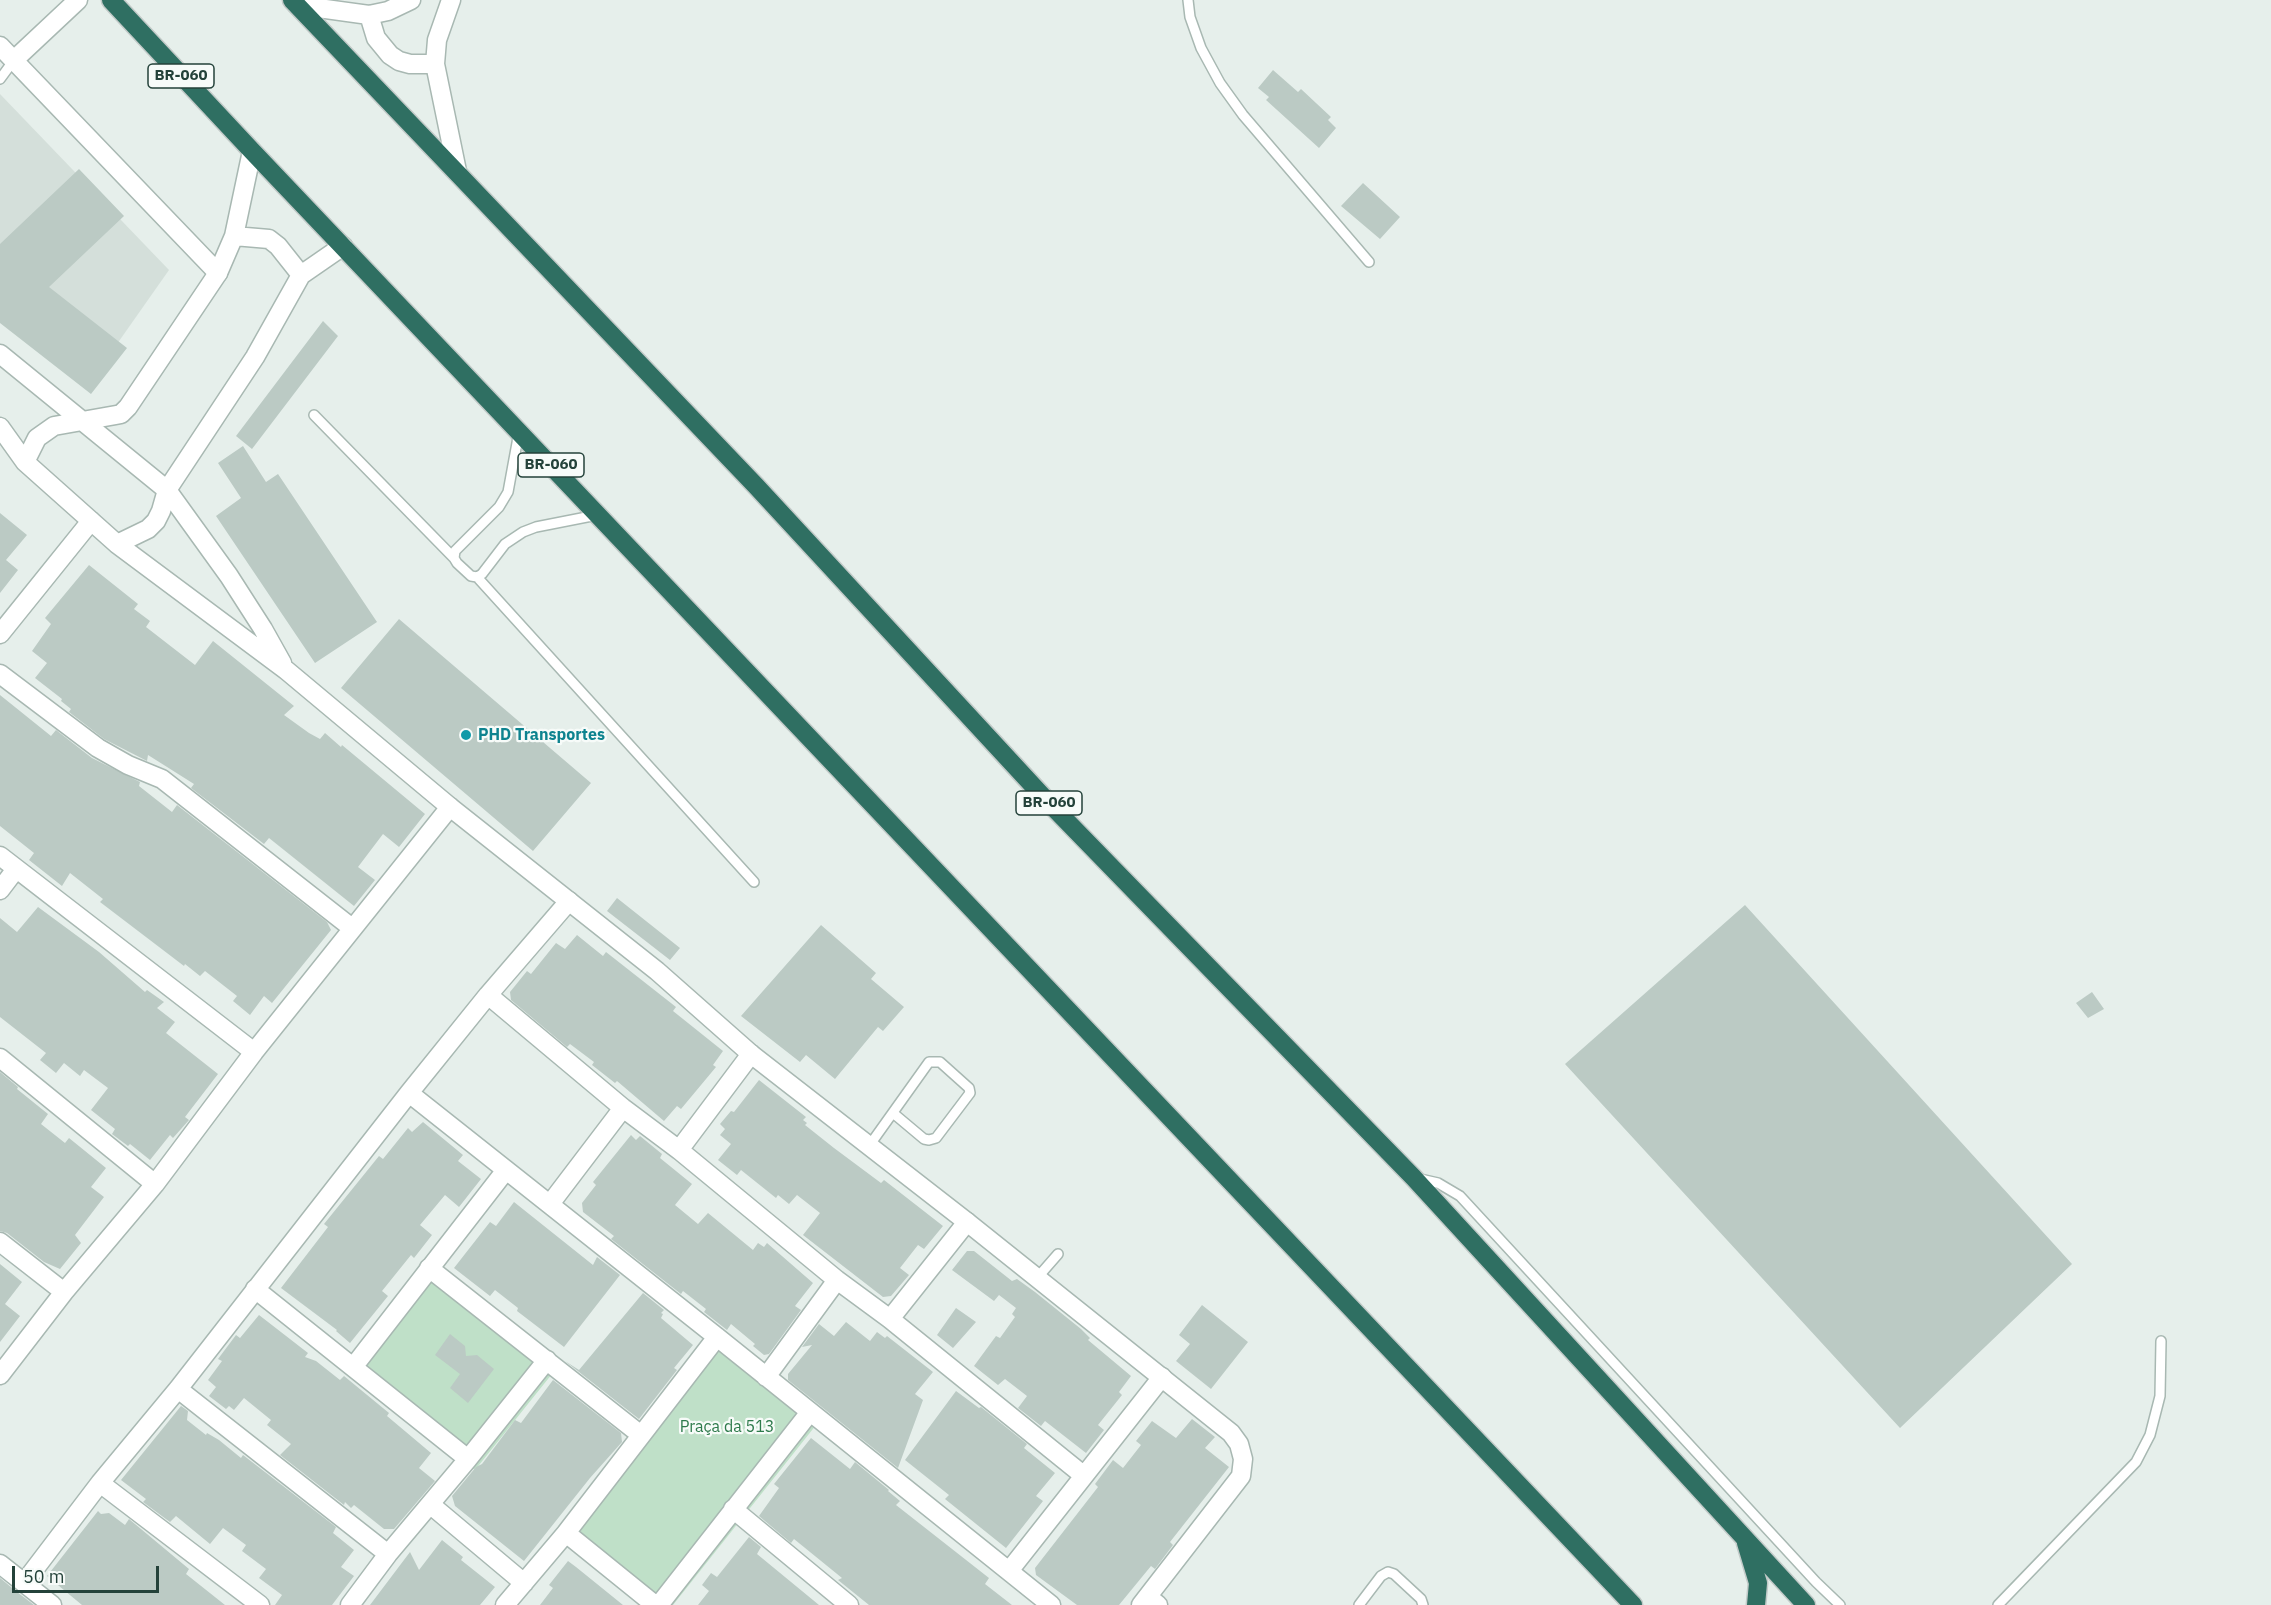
<!DOCTYPE html>
<meta charset="utf-8">
<style>
body{margin:0}
#map{position:relative;width:2271px;height:1605px;overflow:hidden;background:#e6efeb;font-family:"IBM Plex Sans",sans-serif}
canvas{display:block}
.scale{position:absolute;left:12px;top:1566px;width:147px;height:27px;box-sizing:border-box;border:3px solid #24423a;border-top:0;padding-left:8px;font-size:18px;line-height:21px;white-space:nowrap;color:#24423a;-webkit-text-stroke:4px #f7fbf9;paint-order:stroke}
</style>
<div id="map">
<canvas width="2271" height="1605"></canvas>
<div class="scale">50 m</div>
</div>
<script>
const context = document.querySelector('canvas').getContext('2d');
context.lineJoin = 'round';
function fillPath(path, color) { context.fillStyle = color; context.fill(path, 'evenodd'); }
const poly = rows => new Path2D(rows.map(r => 'M' + r).join(''));
function trace(path, color, width, dash) { context.strokeStyle = color; context.lineWidth = width; context.lineCap = dash ? 'butt' : 'round'; context.setLineDash(dash || []); context.stroke(path); }
function drawText(font, color, halo, rows, align = 'center') {
  context.font = font + ' "IBM Plex Sans",sans-serif'; context.lineWidth = 4.5; context.setLineDash([]); context.textBaseline = 'middle'; context.strokeStyle = halo; context.fillStyle = color; for (const [text, x, y, turn = 0] of rows) {
    context.save(); context.translate(x, y); context.rotate((+turn || 0) * Math.PI / 180); context.textAlign = isNaN(turn) ? turn : align; if (halo) context.strokeText(text, 0, 0); context.fillText(text, 0, 0); context.restore();
  }
}
const built = poly([
 [0,94,169,270,91,381,0,314]
]);
const green = poly([
 [431,1258,560,1364,475,1470,347,1361],
 [718,1327,824,1415,673,1605,643,1605,557,1535]
]);
const building = poly([
 [1273,70,1298,92,1301,89,1331,117,1328,120,1336,128,1319,148,1266,100,1269,97,1258,88],
 [79,169,124,216,49,287,127,348,91,394,0,323,0,244],
 [1363,183,1400,217,1380,239,1341,206],
 [323,321,338,336,252,449,236,436],
 [243,446,266,482,278,474,377,622,315,663,216,516,241,498,218,463],
 [0,513,27,535,6,560,18,570,0,593],
 [89,565,138,604,134,609,150,621,146,627,195,665,213,641,294,706,284,715,309,733,320,739,325,733,341,747,342,745,425,814,399,847,383,834,358,867,375,880,354,906,269,838,264,844,191,788,194,784,148,755,147,761,104,739,69,712,71,709,61,701,62,699,35,678,47,663,32,651,51,624,45,618],
 [399,619,591,783,533,851,341,688],
 [0,695,51,736,56,730,92,758,140,782,139,786,172,812,177,805,327,922,331,930,272,1003,264,996,250,1015,233,1001,237,996,205,971,200,976,185,964,184,966,100,902,103,899,70,873,62,886,29,860,34,853,0,826],
 [617,898,680,948,670,960,607,911],
 [1745,905,2072,1264,1900,1428,1565,1064],
 [38,907,99,952,145,992,147,990,164,1002,157,1008,175,1022,166,1033,218,1074,185,1117,189,1120,173,1138,170,1135,150,1160,130,1144,128,1146,112,1134,115,1129,91,1110,108,1088,84,1070,80,1076,64,1063,56,1073,40,1060,46,1053,0,1017,0,918,17,932],
 [821,925,876,973,871,979,904,1007,883,1031,878,1027,835,1079,806,1055,800,1062,741,1016],
 [577,935,603,956,606,952,676,1007,673,1011,723,1051,713,1065,716,1067,681,1109,677,1106,664,1121,617,1081,615,1083,592,1065,594,1062,570,1044,567,1047,511,1000,510,992,527,971,531,974,556,943,565,949],
 [2092,992,2104,1009,2088,1018,2076,1003],
 [0,1072,18,1087,17,1089,48,1114,41,1124,65,1143,69,1138,106,1168,91,1187,104,1197,75,1235,81,1243,60,1269,44,1262,7,1233,0,1231],
 [759,1080,806,1117,803,1120,807,1123,805,1125,834,1148,881,1183,884,1180,943,1226,924,1249,918,1245,900,1268,909,1275,891,1296,883,1297,803,1235,820,1213,797,1195,789,1204,778,1195,776,1198,741,1170,737,1175,718,1160,731,1144,720,1135,725,1129,720,1124,731,1111,734,1112],
 [423,1122,463,1155,458,1161,481,1179,459,1207,445,1195,420,1225,432,1235,414,1258,411,1255,382,1291,388,1296,350,1343,336,1331,337,1330,281,1288,328,1227,324,1224,379,1156,383,1159,408,1128,412,1132],
 [631,1135,636,1140,640,1136,662,1154,660,1158,692,1184,675,1205,698,1224,708,1213,753,1250,758,1243,764,1247,767,1243,813,1283,795,1306,801,1310,769,1354,764,1355,753,1346,755,1344,731,1324,727,1330,704,1312,706,1309,683,1291,681,1294,611,1239,614,1236,583,1212,582,1203,596,1185,593,1182],
 [514,1202,593,1265,597,1257,620,1275,564,1347,517,1311,518,1308,495,1290,490,1296,454,1268,490,1222,496,1226],
 [967,1251,974,1251,1012,1281,1017,1279,1035,1292,1081,1329,1090,1338,1088,1340,1131,1376,1119,1392,1122,1395,1098,1425,1104,1430,1086,1453,1045,1421,1041,1426,1018,1408,1027,1396,1005,1379,998,1385,974,1366,996,1336,1000,1338,1015,1317,1012,1314,1016,1308,999,1295,994,1301,952,1270],
 [0,1264,22,1282,5,1304,20,1316,0,1342],
 [643,1293,664,1310,661,1313,663,1314,661,1318,693,1345,674,1368,677,1370,639,1419,565,1361,579,1370],
 [1202,1305,1248,1342,1211,1389,1176,1361,1190,1344,1179,1335],
 [956,1308,976,1322,953,1348,937,1335],
 [259,1315,308,1353,305,1357,316,1361,340,1380,344,1376,389,1413,387,1416,431,1453,419,1468,435,1481,394,1529,384,1529,354,1505,351,1508,345,1502,344,1505,280,1455,291,1444,267,1425,271,1420,244,1398,234,1410,229,1406,226,1409,209,1396,216,1387,208,1380,222,1361,218,1359,236,1335,240,1338],
 [846,1322,870,1341,877,1332,885,1338,887,1336,933,1372,915,1394,923,1400,898,1468,788,1380,788,1374,812,1345,802,1347,819,1324,834,1336],
 [450,1334,465,1346,466,1356,477,1355,494,1369,468,1403,450,1388,460,1374,435,1355],
 [553,1380,621,1433,622,1442,590,1478,524,1561,455,1506,452,1496,476,1467,482,1464,515,1420,521,1423],
 [956,1391,979,1408,981,1407,1027,1444,1024,1448,1055,1473,1036,1496,1043,1501,1006,1548,945,1499,949,1495,905,1460],
 [181,1406,188,1411,187,1420,206,1435,207,1433,219,1440,241,1458,243,1455,265,1472,336,1527,333,1533,354,1550,341,1567,354,1576,332,1605,275,1605,282,1595,259,1578,266,1569,242,1551,246,1545,223,1528,210,1544,176,1516,170,1522,143,1502,146,1499,121,1480],
 [1192,1419,1215,1437,1205,1448,1229,1467,1170,1542,1173,1545,1155,1569,1151,1566,1119,1605,1077,1605,1036,1575,1035,1568,1098,1487,1095,1484,1113,1460,1123,1468,1141,1445,1136,1441,1152,1421,1176,1438],
 [811,1438,850,1469,855,1462,889,1490,888,1491,900,1501,896,1505,989,1578,985,1584,1012,1605,869,1605,838,1580,842,1578,794,1539,791,1543,759,1516,779,1488,774,1484],
 [98,1511,101,1514,109,1513,125,1525,129,1519,189,1569,186,1574,225,1605,82,1605,47,1576],
 [749,1537,761,1547,757,1554,819,1605,698,1605,709,1591,702,1585,711,1573,717,1577],
 [442,1540,463,1557,461,1560,495,1587,480,1605,370,1605,410,1552,419,1570],
 [568,1561,576,1567,623,1605,540,1605,553,1588,549,1585],
 [0,1578,17,1592,34,1605,0,1605]
]);
const service = poly([
 [1188,0,1190,17,1201,48,1220,83,1243,115,1369,262],
 [0,79,14,60],
 [314,415,454,558],
 [519,432,508,492,499,507,455,551,454,558,457,563,471,576,477,577,482,574,505,544,523,532,536,527,597,515],
 [477,577,754,882],
 [869,1146,929,1062,940,1062,969,1088,970,1093,936,1138,929,1140,924,1139,893,1113],
 [1416,1178,1438,1183,1460,1196,1816,1582,1840,1605],
 [1037,1278,1058,1254],
 [1359,1605,1381,1576,1388,1572,1394,1574,1421,1599,1423,1605],
 [1998,1605,2136,1462,2150,1435,2160,1396,2161,1341]
]);
const minor = poly([
 [0,46,218,273],
 [14,60,78,0],
 [0,634,91,521],
 [0,674,98,748,128,765,162,779,352,928],
 [0,856,254,1052],
 [0,890,16,869],
 [488,995,623,1108,679,1150,837,1280,890,1319,1083,1475],
 [0,1058,155,1184],
 [409,1093,717,1337,1051,1605],
 [679,1150,751,1054],
 [550,1204,623,1108],
 [0,1242,64,1292],
 [429,1268,641,1435],
 [255,1289,468,1459],
 [890,1319,967,1222],
 [354,1366,506,1170],
 [0,1375,64,1292,155,1184,254,1052,450,807],
 [766,1377,837,1280],
 [178,1389,388,1554],
 [100,1483,260,1605],
 [431,1505,524,1583],
 [733,1509,849,1605],
 [566,1533,655,1605],
 [0,1564,52,1605],
 [1009,1571,1162,1377],
 [24,1583,100,1483,178,1389,409,1093,488,995,569,901],
 [1148,1597,1158,1605],
 [350,1605,388,1554,468,1459,547,1360],
 [505,1605,566,1533,717,1337],
 [659,1605,810,1412]
]);
const tertiary = poly([
 [451,0,437,40,435,64,457,171],
 [297,5,369,15,388,11,411,0],
 [369,15,376,38,390,55,399,61,410,64,435,64],
 [234,236,269,239,278,246,301,275],
 [0,354,167,490,229,576,263,629,282,663],
 [0,427,25,462,117,544,286,670,450,807,657,971,751,1054,967,1222,1231,1433,1239,1444,1243,1459,1241,1476,1141,1605],
 [25,462,37,438,54,426,116,415,121,414,128,407,218,273,234,236,252,151],
 [117,544,148,529,156,521,161,511,167,490,255,357,301,275,343,246]
]);
const motorway = poly([
 [111,0,252,151,1633,1605],
 [292,0,756,486,1049,803,1413,1177,1806,1605],
 [1746,1543,1758,1583,1756,1605]
]);
const markers = [
 [466,735,6,"#0f9aa8"]
];
const shields = [
 [181,76,66],
 [551,465,66],
 [1049,803,66]
];
const shieldNames = [
 ["BR-060",181,76],
 ["BR-060",551,465],
 ["BR-060",1049,803]
];
const cultureNames = [
 ["PHD Transportes",478,735]
];
const parkNames = [
 ["Praça da 513",727,1427]
];
fillPath(built, '#d4dfda');
fillPath(green, '#bfe0c8');
fillPath(building, '#bbcac4');
trace(service, '#a8b8b2', 12);
trace(minor, '#a8b8b2', 21);
trace(tertiary, '#a8b8b2', 21);
trace(motorway, '#c2cac8', 21);
trace(service, '#fff', 9);
trace(minor, '#fff', 18);
trace(tertiary, '#fff', 18);
trace(motorway, '#2f6f62', 18);
for (const [x, y, r, color] of markers) { const dot = new Path2D(); dot.arc(x, y, r, 0, 2 * Math.PI); context.fillStyle = color; context.fill(dot); trace(dot, '#f7fbf9', 2); }
for (const [x, y, w] of shields) { const box = new Path2D(); box.roundRect(x - w / 2, y - 12, w, 24, 4.5); context.fillStyle = '#f7fbf9'; context.fill(box); trace(box, '#24423a', 1.5); }
drawText('bold 15px', '#24423a', null, shieldNames);
drawText('bold 16px', '#0d838f', '#f7fbf9', cultureNames, 'left');
drawText('16px', '#2d7a4b', '#f7fbf9', parkNames);
</script>
